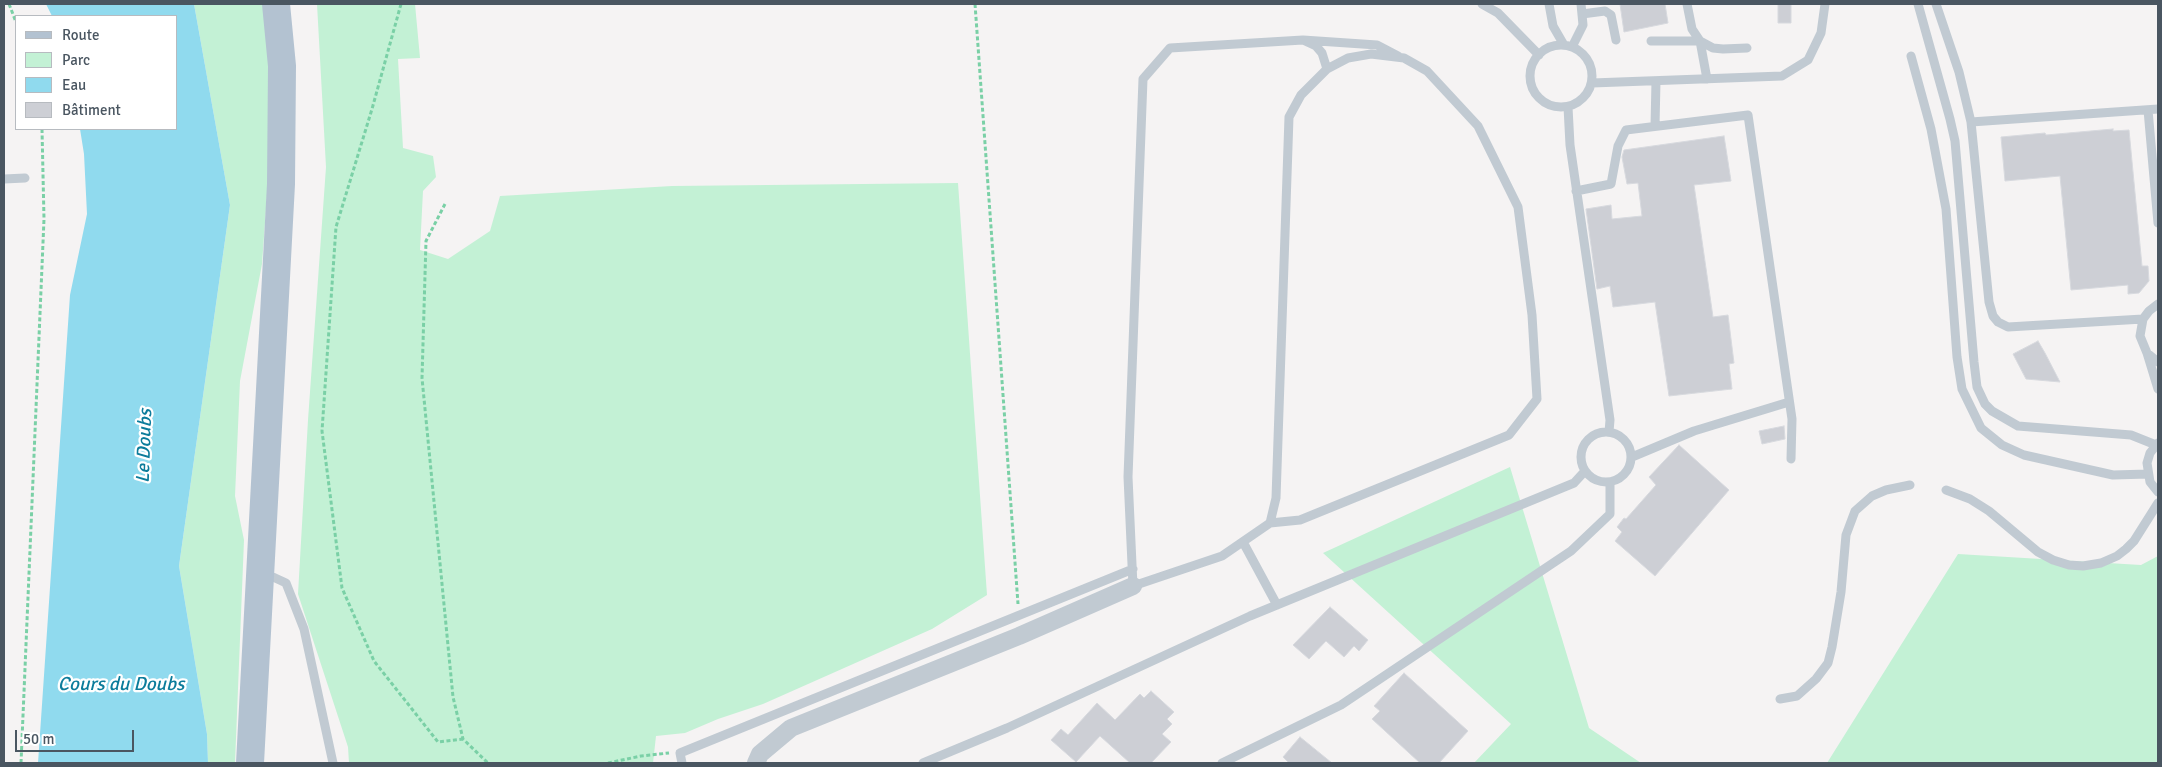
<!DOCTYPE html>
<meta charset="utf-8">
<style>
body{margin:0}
#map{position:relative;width:2162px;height:767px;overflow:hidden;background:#f5f3f3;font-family:Signika,sans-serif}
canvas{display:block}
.frame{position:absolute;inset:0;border:5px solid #4a5661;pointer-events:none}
.legend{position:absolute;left:15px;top:15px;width:162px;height:115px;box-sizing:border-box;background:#fff;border:1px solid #b7bbc0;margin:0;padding:6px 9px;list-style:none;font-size:15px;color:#4a5661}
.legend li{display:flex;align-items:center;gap:10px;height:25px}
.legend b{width:25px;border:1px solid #b7bbc0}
.scale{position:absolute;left:15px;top:730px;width:119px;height:22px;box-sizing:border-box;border:2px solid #4a5661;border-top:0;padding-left:6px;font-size:15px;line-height:18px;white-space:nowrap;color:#4a5661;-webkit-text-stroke:4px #fff;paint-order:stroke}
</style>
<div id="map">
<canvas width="2162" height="767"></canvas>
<div class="frame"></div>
<ul class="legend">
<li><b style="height:6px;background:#b3c2d1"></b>Route</li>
<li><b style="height:14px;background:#c3f1d5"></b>Parc</li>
<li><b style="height:14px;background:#90daee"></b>Eau</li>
<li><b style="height:14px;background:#cdcfd5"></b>Bâtiment</li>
</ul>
<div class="scale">50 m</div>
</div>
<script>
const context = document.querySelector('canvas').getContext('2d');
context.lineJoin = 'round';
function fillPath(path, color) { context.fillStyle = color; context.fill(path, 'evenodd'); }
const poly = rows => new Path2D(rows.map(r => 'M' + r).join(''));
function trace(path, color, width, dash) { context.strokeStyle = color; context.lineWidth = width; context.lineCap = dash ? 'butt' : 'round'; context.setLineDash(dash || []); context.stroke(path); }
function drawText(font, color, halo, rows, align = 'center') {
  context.font = font + ' Signika,sans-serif'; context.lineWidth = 4.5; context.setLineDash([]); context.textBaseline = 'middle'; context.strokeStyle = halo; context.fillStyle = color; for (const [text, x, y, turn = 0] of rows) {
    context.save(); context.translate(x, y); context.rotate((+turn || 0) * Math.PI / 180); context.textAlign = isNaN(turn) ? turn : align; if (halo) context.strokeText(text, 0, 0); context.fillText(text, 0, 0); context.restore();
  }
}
const green = poly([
 [194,4,266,4,270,90,269,168,262,264,240,381,235,496,244,540,235,763,208,763,207,734,179,566,230,205],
 [317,4,415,4,420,58,398,59,403,148,433,156,436,177,423,191,420,250,448,259,490,231,500,196,672,186,958,183,987,595,932,629,763,704,718,719,685,733,656,736,653,763,349,763,348,747,298,594,308,420,326,167],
 [1510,467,1589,728,1641,763,1474,763,1511,724,1323,553],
 [1958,554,2141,565,2158,556,2158,763,1827,763]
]);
const water = poly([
 [46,4,194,4,230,205,179,566,207,734,208,763,38,763,70,295,87,214,84,154,80,129,176,129,176,16,52,16]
]);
const building = poly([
 [1620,4,1665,4,1668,23,1624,32,1620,4],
 [1778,4,1791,4,1791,23,1778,23,1778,4],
 [2113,129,2113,131,2129,130,2142,266,2148,266,2149,281,2139,293,2128,294,2128,285,2071,290,2060,176,2005,181,2001,137,2045,133,2046,135,2113,129],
 [1724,136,1731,181,1694,185,1713,317,1728,315,1734,363,1729,364,1732,389,1669,396,1655,302,1613,307,1610,286,1597,289,1586,209,1611,205,1612,219,1642,216,1638,183,1627,184,1622,157,1624,150,1724,136],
 [2038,341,2045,353,2060,382,2026,379,2013,354,2038,341],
 [1784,426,1785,439,1762,444,1759,431,1784,426],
 [1679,445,1729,490,1655,576,1615,541,1622,532,1617,527,1624,518,1626,519,1656,485,1649,477,1679,445],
 [1330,607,1368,640,1359,651,1354,646,1344,657,1326,641,1309,659,1293,645,1330,607],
 [1404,673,1468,731,1439,763,1420,763,1372,719,1380,711,1374,706,1404,673],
 [1151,691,1174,712,1167,719,1172,724,1162,734,1171,742,1151,763,1130,763,1100,736,1076,762,1051,740,1061,729,1068,735,1097,703,1115,720,1140,694,1144,698,1151,691],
 [1300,737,1332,763,1289,763,1283,757,1300,737]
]);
const path = poly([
 [9,4,16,22],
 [401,4,372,109,336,227,322,431,342,588,374,661,438,742,463,739],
 [975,4,1018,604],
 [445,204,426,241,422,378,453,697,463,739,488,763],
 [21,763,44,219,42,129],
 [608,763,641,756,669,753]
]);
const lane = poly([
 [1482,4,1498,13,1539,55],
 [1549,4,1553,26,1564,45],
 [1687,4,1692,29,1700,41,1707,79],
 [1918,4,1950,119,1955,141,1974,362,1977,387,1985,404,1992,411,2018,426,2131,435,2156,445],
 [1936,4,1959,72,1971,122,1989,302,1993,316,1998,322,2008,327,2143,319],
 [1582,14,1605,11,1611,15,1616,40],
 [1651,41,1700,41,1713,48,1723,49,1747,48],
 '1530 76a31 31 0 1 1 62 0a31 31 0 1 1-62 0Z',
 [1572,47,1583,25,1581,4],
 [1911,56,1931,129,1946,209,1957,357,1962,389,1981,428,2002,445,2024,455,2113,475,2148,474],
 [1327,69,1322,53,1316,46,1303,40,1377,45,1398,56],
 [1592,83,1782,76,1808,60,1821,33,1825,4],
 [1568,107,1570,145,1610,420,1609,432],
 [2148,110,2158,223],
 [1971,122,2158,109],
 [1655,126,1656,81],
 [4,179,25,178],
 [1576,191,1611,184,1618,146,1626,130,1748,115,1792,419,1791,459],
 [2158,304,2149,311,2143,319,2140,336,2147,353,2158,362],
 [2147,353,2158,389],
 '1581 457a25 25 0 1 1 50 0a25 25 0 1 1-50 0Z',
 [2158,443,2150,453,2147,463,2150,482,2158,492],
 [1632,457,1694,431,1789,402],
 [1946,490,1970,499,1989,511,2038,552,2053,560,2069,565,2083,566,2101,563,2117,556,2126,549,2134,541,2158,503],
 [1270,523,1276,498,1289,117,1301,95,1327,69,1348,58,1371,54,1404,58,1427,71,1478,126,1518,207,1532,315,1537,399,1509,435,1300,520,1270,523,1222,556,1133,586,1128,477,1143,79,1170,48,1303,40],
 [1243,542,1277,605],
 [273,577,286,583,304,629,333,763],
 [1780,699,1797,696,1816,679,1828,663,1832,647,1841,592,1846,535,1855,511,1872,496,1886,490,1910,485],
 [682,763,680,753,1133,569],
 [923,763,1007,728,1250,616,1574,483,1585,471],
 [1222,763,1341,705,1571,551,1610,514,1610,482]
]);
const street = poly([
 [756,763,760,754,791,728,1019,636,1133,586]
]);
const primary = poly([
 [250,763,281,184,282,66,276,4]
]);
const waterNames = [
 ["Le Doubs",145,446,-88],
 ["Cours du Doubs",121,685]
];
fillPath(green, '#c3f1d5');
fillPath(water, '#90daee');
fillPath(building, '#cdcfd5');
trace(building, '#d7d9de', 1);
trace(path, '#7ad0a6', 3, [4, 2.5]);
trace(lane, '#c1cad2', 9);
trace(street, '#c1cad2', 18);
trace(primary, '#b3c2d1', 28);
drawText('italic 19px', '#0c7c9b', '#fff', waterNames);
</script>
